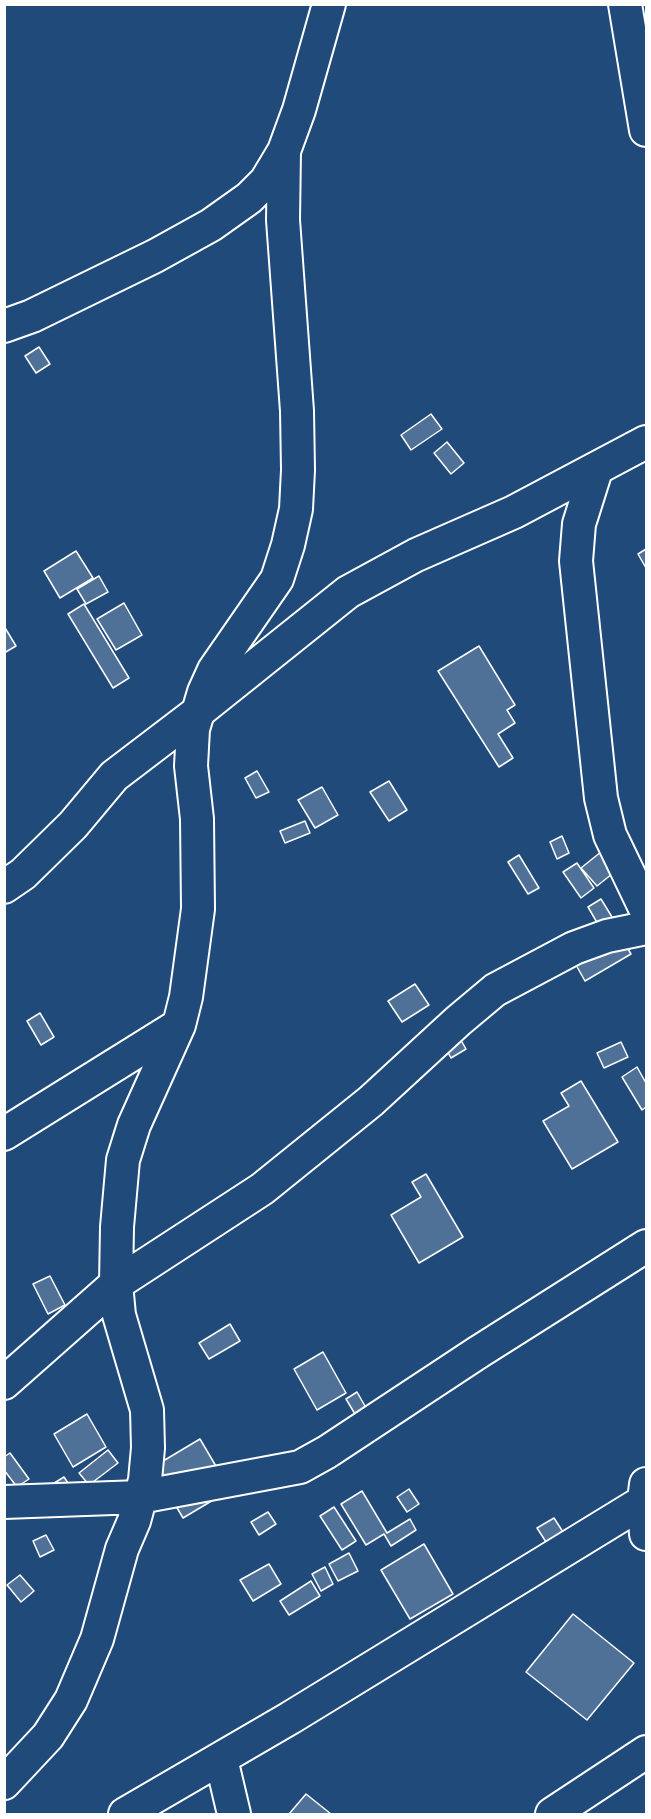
<!DOCTYPE html>
<style>
body{margin:0}
#map{position:relative;width:651px;height:1819px;overflow:hidden;background:#1f4a7a;font-family:Mali,sans-serif}
canvas{display:block}
.frame{position:absolute;inset:0;border:6px solid #fff;pointer-events:none}
</style>
<div id="map">
<canvas width="651" height="1819"></canvas>
<div class="frame"></div>
</div>
<script>
const context = document.querySelector('canvas').getContext('2d');
context.lineJoin = 'round';
function fillPath(path, color) { context.fillStyle = color; context.fill(path, 'evenodd'); }
const poly = rows => new Path2D(rows.map(r => 'M' + r).join(''));
function trace(path, color, width, dash) { context.strokeStyle = color; context.lineWidth = width; context.lineCap = dash ? 'butt' : 'round'; context.setLineDash(dash || []); context.stroke(path); }
const building = poly([
 [39,347,50,364,36,373,25,356,39,347],
 [431,414,442,429,411,450,401,435,431,414],
 [447,442,464,463,451,474,434,453,447,442],
 [646,549,646,568,638,554,646,549],
 [76,551,93,578,60,598,44,571,76,551],
 [99,576,108,592,86,604,77,589,99,576],
 [124,603,142,635,116,650,97,619,124,603],
 [84,604,129,678,113,688,68,614,84,604],
 [4,626,16,646,4,653,4,626],
 [479,646,515,705,507,710,515,723,498,734,513,758,499,767,438,671,479,646],
 [257,771,269,792,256,798,245,778,257,771],
 [389,781,407,810,389,821,370,792,389,781],
 [322,787,338,815,315,828,298,800,322,787],
 [305,821,310,833,285,843,280,831,305,821],
 [562,836,569,853,557,859,550,842,562,836],
 [612,843,627,862,597,886,581,868,612,843],
 [519,855,539,888,528,894,508,862,519,855],
 [577,863,594,888,581,898,563,872,577,863],
 [601,899,612,917,599,926,588,907,601,899],
 [612,922,631,954,585,981,567,949,612,922],
 [415,984,429,1005,402,1022,388,1001,415,984],
 [40,1013,54,1037,41,1045,27,1021,40,1013],
 [450,1021,466,1049,451,1058,435,1029,450,1021],
 [621,1042,628,1057,604,1068,597,1053,621,1042],
 [637,1067,646,1083,646,1107,642,1110,622,1077,637,1067],
 [581,1081,618,1142,572,1169,543,1121,569,1106,561,1093,581,1081],
 [426,1174,463,1237,419,1263,391,1215,421,1197,412,1182,426,1174],
 [50,1276,65,1305,48,1314,33,1284,50,1276],
 [230,1324,240,1341,209,1359,199,1343,230,1324],
 [323,1352,346,1393,317,1410,294,1369,323,1352],
 [357,1392,369,1413,358,1419,346,1399,357,1392],
 [87,1414,106,1447,73,1467,54,1434,87,1414],
 [200,1439,230,1490,183,1518,153,1467,200,1439],
 [108,1450,118,1463,89,1485,79,1473,108,1450],
 [10,1453,29,1479,17,1487,4,1470,4,1457,10,1453],
 [64,1477,74,1492,51,1485,64,1477],
 [409,1489,419,1504,407,1512,397,1497,409,1489],
 [362,1491,387,1533,410,1519,416,1530,391,1546,384,1534,366,1545,341,1504,362,1491],
 [334,1507,356,1541,342,1550,320,1516,334,1507],
 [268,1512,276,1524,259,1535,251,1522,268,1512],
 [554,1518,565,1535,548,1545,537,1528,554,1518],
 [46,1535,54,1550,40,1557,33,1541,46,1535],
 [424,1544,453,1594,410,1619,381,1570,424,1544],
 [349,1553,358,1571,338,1581,329,1564,349,1553],
 [269,1564,281,1584,253,1601,240,1580,269,1564],
 [325,1567,333,1584,321,1591,312,1574,325,1567],
 [20,1575,34,1591,21,1602,7,1585,20,1575],
 [311,1581,320,1596,289,1615,280,1601,311,1581],
 [573,1614,634,1663,587,1720,526,1672,573,1614],
 [306,1794,331,1814,289,1814,306,1794]
]);
const minor = poly([
 [625,4,646,130],
 [4,326,32,316,155,256,211,225,249,198,266,181,284,151,299,110,329,4],
 [596,470,579,524,576,561,601,798,610,835,646,910],
 [4,887,23,874,73,825,114,776,198,712,348,592,416,555,514,512,646,442],
 [4,1134,179,1025],
 [4,1383,116,1284,262,1189,371,1101,458,1021,495,990,574,948,607,936,646,928],
 [646,1484,644,1501,646,1534],
 [4,1502,140,1497,300,1467,327,1452,477,1353,646,1246],
 [221,1759,234,1814],
 [4,1783,48,1736,71,1700,97,1639,122,1549,134,1521,145,1480,148,1448,147,1410,119,1315,116,1284,117,1227,123,1160,134,1125,179,1025,186,997,198,909,197,819,191,766,193,729,204,692,214,670,277,579,288,545,296,509,298,470,297,411,283,220,284,151],
 [125,1814,290,1718,646,1500],
 [552,1814,646,1752]
]);
fillPath(building, '#507197');
trace(building, '#fff', 1.5);
trace(minor, '#fff', 36);
trace(minor, '#1f4a7a', 32);
</script>
